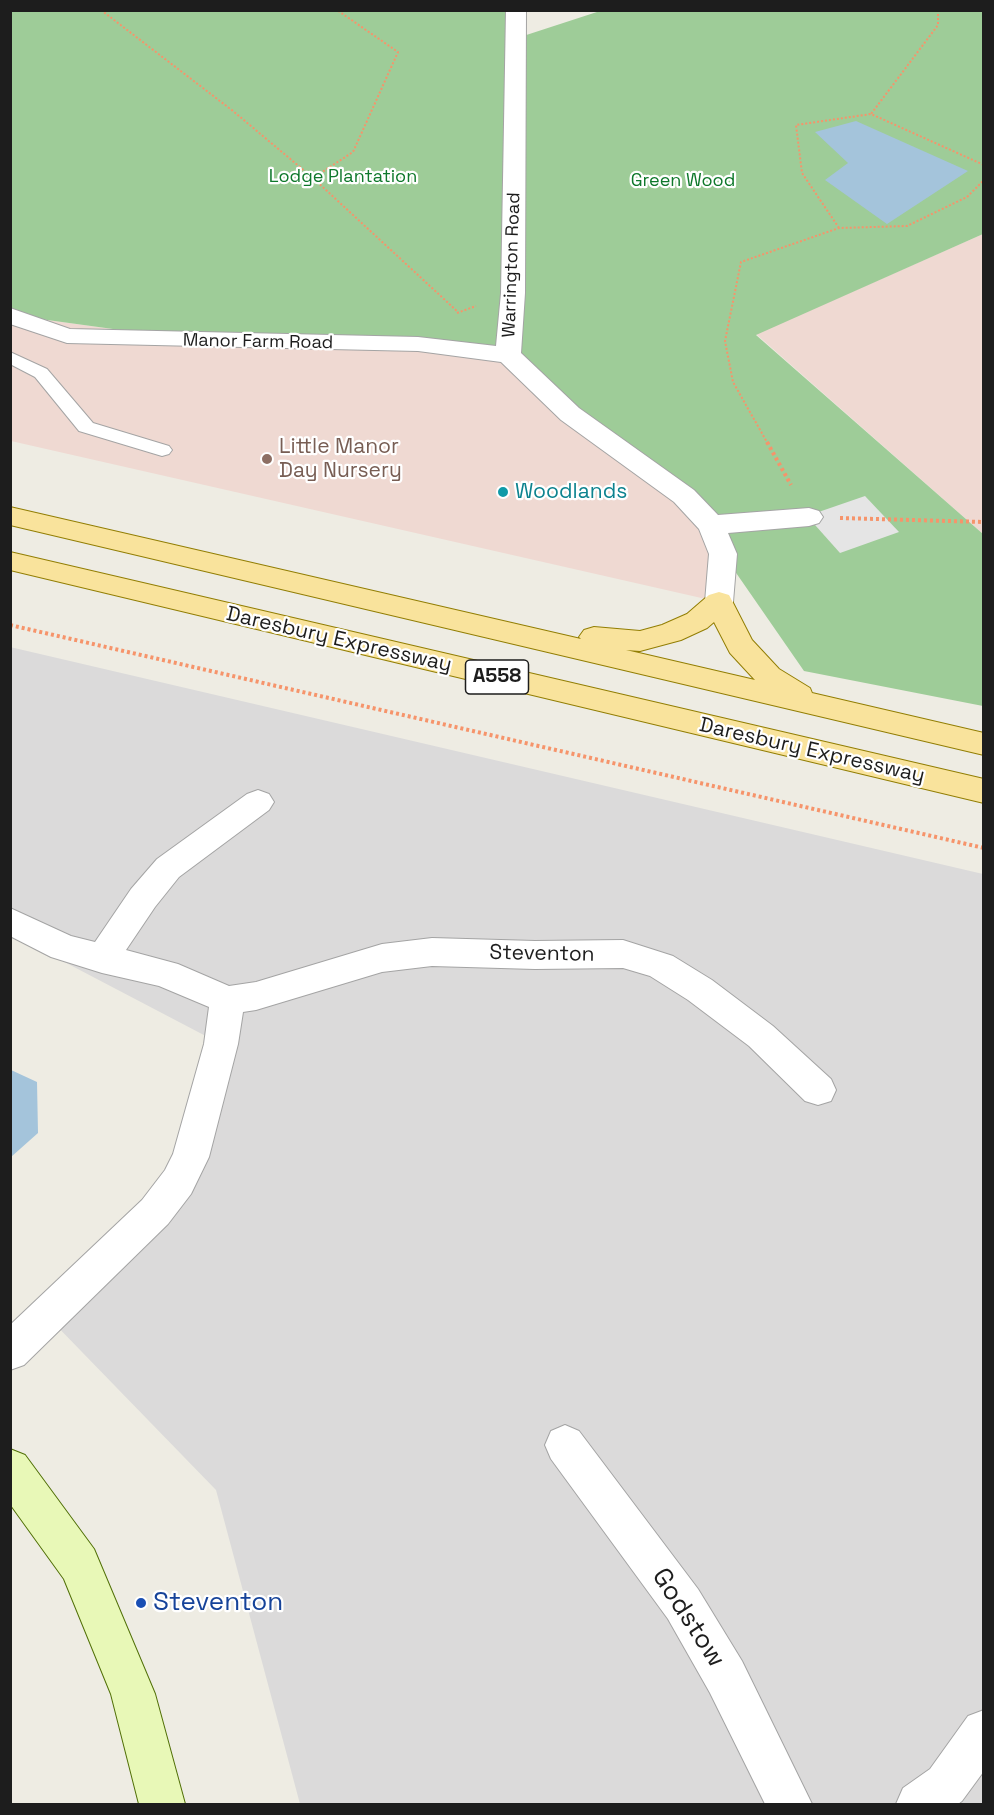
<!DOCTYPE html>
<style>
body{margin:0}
#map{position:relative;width:994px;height:1815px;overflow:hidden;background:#eeece3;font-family:"Space Grotesk",sans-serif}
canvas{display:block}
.frame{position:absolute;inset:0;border:12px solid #1d1d1d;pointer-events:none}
</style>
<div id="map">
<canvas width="994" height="1815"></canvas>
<div class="frame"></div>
</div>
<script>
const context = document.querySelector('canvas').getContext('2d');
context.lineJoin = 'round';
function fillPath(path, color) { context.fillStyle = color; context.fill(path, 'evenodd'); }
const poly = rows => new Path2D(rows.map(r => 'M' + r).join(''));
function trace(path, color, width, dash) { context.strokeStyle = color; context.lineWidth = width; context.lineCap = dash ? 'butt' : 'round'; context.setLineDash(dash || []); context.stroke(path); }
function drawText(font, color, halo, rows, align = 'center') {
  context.font = font + ' "Space Grotesk",sans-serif'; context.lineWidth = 4.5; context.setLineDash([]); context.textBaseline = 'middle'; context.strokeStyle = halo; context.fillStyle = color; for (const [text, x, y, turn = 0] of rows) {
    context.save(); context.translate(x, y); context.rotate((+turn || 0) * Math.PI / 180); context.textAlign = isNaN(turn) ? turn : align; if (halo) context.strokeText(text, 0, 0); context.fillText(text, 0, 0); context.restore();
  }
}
const residential = poly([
 [10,647,983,874,983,1804,300,1804,216,1490,48,1317,155,1212,221,1044,11,934]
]);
const commercial = poly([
 [983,234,983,534,756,334],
 [11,315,193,340,347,343,508,355,711,525,719,602,11,441]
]);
const forest = poly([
 [11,11,514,11,511,40,600,11,983,11,983,234,756,335,983,534,983,706,804,671,723,554,711,525,508,355,418,344,193,340,11,315]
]);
const parking = poly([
 [865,496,899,532,840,553,807,516]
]);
const water = poly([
 [856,121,968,171,887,224,825,180,848,163,815,132],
 [11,1070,37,1082,38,1133,11,1157]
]);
const pathFar1 = poly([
 [101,10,233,111,313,178,458,312],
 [938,10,938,25,871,114,984,165],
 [313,178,353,152,398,52,337,10],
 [839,228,802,173,796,125,871,114],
 [457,313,476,306],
 [768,444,733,382,725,341,741,262,839,228,907,226,967,197,984,180]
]);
const path = poly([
 [767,442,791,485],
 [840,518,984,522],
 [10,625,984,848]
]);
const lane = poly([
 [10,352,47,369,93,423,169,446,172,450,169,454,162,456,79,431,35,377,10,364,10,352]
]);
const street = poly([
 [506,10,526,10,525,293,521,353,579,408,694,490,718,515,809,508,819,511,823,517,819,523,809,526,728,533,737,554,733,602,729,609,719,612,709,609,705,602,709,554,699,529,674,502,561,420,501,362,418,351,67,343,10,324,10,308,70,329,418,337,496,346,501,293,506,10],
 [258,790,269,794,274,802,269,810,179,877,155,907,126,950,178,964,229,986,256,982,382,944,432,938,535,941,623,940,673,956,712,980,773,1026,831,1079,836,1090,831,1101,818,1105,805,1101,749,1046,688,1000,650,976,623,968,535,969,432,966,382,972,256,1010,243,1012,238,1044,209,1157,191,1194,168,1224,24,1365,10,1370,10,1325,142,1200,165,1170,173,1154,204,1044,209,1007,159,986,102,973,51,957,10,936,10,908,71,936,95,942,131,889,157,859,247,794,258,790],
 [565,1425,579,1431,698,1589,742,1661,812,1804,765,1804,710,1693,668,1619,551,1459,545,1445,551,1431,565,1425],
 [984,1710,984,1771,962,1801,958,1804,896,1804,903,1788,930,1769,968,1716,984,1710]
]);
const secondary = poly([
 [10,1449,25,1455,94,1549,155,1694,185,1804,139,1804,111,1694,64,1579,10,1504,10,1449]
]);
const primary = poly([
 [10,507,581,639,579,637,584,630,594,627,640,631,662,625,687,614,709,595,719,592,729,595,752,640,779,669,810,688,812,693,984,733,984,755,10,525,10,507],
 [714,622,730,653,755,680,626,650,640,651,681,640,707,628,714,622],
 [10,552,984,779,984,803,10,570,10,552]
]);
const markers = [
 [267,459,6,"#8d6e63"],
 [503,492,6,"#0f9aa8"],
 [141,1603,6,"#1a4fb4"]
];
const farParknames = [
 ["Lodge Plantation",343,177],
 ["Green Wood",683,181]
];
const farStreetnames = [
 ["Warrington Road",512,265,-88],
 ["Manor Farm Road",258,342,1]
];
const shields = [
 [497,677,63]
];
const shieldNames = [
 ["A558",497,677]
];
const educationNames = [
 ["Little Manor",279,447],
 ["Day Nursery",279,471]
];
const cultureNames = [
 ["Woodlands",515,492]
];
const streetNames = [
 ["Daresbury Expressway",339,640,13],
 ["Daresbury Expressway",812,751,13],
 ["Steventon",542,954,1]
];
const nearTransitnames = [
 ["Steventon",153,1603]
];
const nearStreetnames = [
 ["Godstow",688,1618,57]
];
fillPath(residential, '#dbdada');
fillPath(commercial, '#efd9d2');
fillPath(forest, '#9ecc98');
fillPath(parking, '#e5e5e5');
fillPath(water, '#a4c4db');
trace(lane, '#a4a4a4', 2);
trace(street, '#a4a4a4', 2);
trace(secondary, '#517007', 2);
trace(primary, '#927e04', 2);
trace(pathFar1, '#f6946b', 2, [2, 2]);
trace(path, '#f6946b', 4, [3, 3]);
fillPath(lane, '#fff');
fillPath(street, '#fff');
fillPath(secondary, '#e8f8b7');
fillPath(primary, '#f9e39c');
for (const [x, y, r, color] of markers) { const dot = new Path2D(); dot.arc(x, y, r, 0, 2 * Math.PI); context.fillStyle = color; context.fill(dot); trace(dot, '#fff', 2); }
drawText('18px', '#0e782b', '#fff', farParknames);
drawText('18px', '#1d1d1d', '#fff', farStreetnames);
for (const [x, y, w] of shields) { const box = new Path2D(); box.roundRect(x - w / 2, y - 17, w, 34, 4.5); context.fillStyle = '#fff'; context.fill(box); trace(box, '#1d1d1d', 1.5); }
drawText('bold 20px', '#1d1d1d', null, shieldNames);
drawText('21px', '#785e54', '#fff', educationNames, 'left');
drawText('21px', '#0d838f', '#fff', cultureNames, 'left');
drawText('21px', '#1d1d1d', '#fff', streetNames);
drawText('26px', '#164399', '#fff', nearTransitnames, 'left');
drawText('26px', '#1d1d1d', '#fff', nearStreetnames);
</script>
